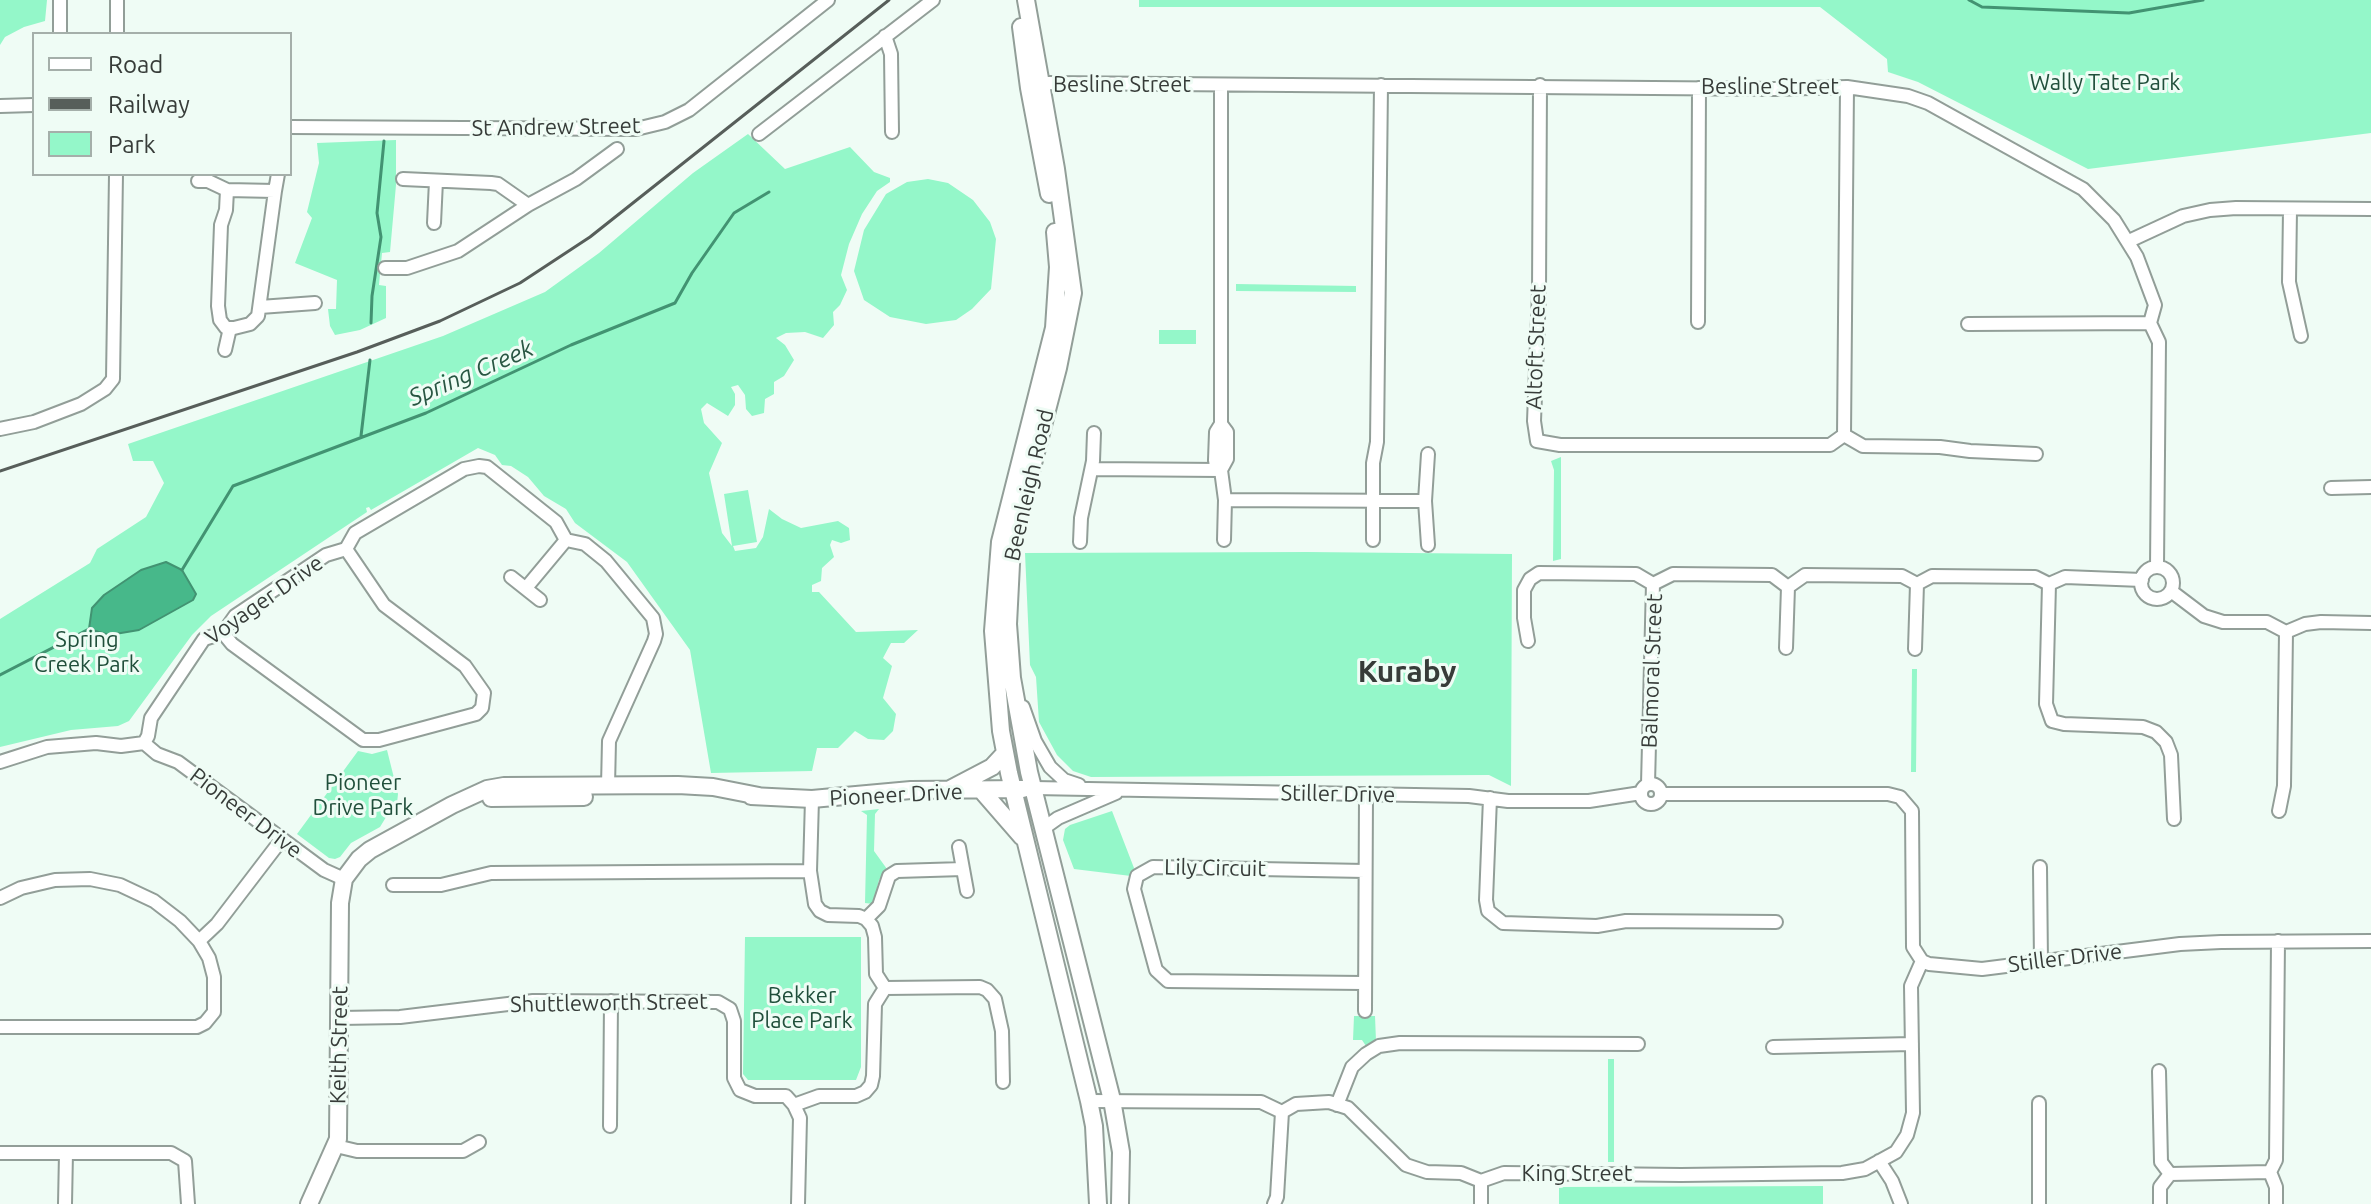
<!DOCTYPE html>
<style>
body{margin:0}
#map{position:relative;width:2371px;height:1204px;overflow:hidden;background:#effcf5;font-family:Ubuntu,sans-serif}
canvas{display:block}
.legend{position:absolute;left:32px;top:32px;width:260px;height:144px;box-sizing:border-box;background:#effcf5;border:2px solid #a5afaa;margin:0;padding:10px 14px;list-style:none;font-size:24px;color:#373c39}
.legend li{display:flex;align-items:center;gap:16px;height:40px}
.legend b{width:40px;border:2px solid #a5afaa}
</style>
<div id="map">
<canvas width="2371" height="1204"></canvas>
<ul class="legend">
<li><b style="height:10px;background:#fff"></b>Road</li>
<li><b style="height:10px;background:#575e5a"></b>Railway</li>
<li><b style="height:22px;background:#94f7c9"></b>Park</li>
</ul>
</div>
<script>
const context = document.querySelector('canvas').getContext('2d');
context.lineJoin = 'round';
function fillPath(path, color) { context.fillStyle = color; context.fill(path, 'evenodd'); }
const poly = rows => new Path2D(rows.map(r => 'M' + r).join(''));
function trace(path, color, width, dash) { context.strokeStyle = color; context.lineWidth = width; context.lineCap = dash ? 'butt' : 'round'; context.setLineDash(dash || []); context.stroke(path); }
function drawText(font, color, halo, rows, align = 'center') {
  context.font = font + ' Ubuntu,sans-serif'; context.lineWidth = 6; context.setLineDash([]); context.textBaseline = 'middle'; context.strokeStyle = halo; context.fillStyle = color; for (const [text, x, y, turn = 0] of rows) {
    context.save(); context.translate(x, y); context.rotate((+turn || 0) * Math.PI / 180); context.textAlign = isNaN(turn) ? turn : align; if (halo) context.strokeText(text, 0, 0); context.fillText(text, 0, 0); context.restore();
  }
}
const green = poly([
 [0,0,47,0,45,21,24,27,5,37,0,45],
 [1139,0,2371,0,2371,133,2088,169,1918,82,1888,72,1887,59,1820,7,1139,7],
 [748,134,785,169,850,147,874,172,890,178,890,182,877,191,862,214,849,244,841,275,847,290,840,305,833,312,834,325,823,338,805,332,786,333,776,338,785,345,794,360,784,376,774,382,774,394,765,399,764,413,752,416,746,409,745,395,738,385,731,387,735,394,735,405,728,416,707,403,701,409,704,423,722,443,709,473,722,533,732,546,724,494,748,490,757,542,733,546,735,551,756,548,763,537,769,509,782,519,801,528,838,521,849,528,850,540,841,543,832,540,830,545,834,557,822,568,821,581,812,585,812,592,819,592,856,632,918,630,904,643,891,643,883,658,892,666,883,698,896,714,893,731,884,740,868,739,855,731,838,748,817,748,812,771,711,773,690,650,627,562,575,523,566,509,544,496,528,477,511,466,502,465,495,455,478,448,371,510,369,507,366,508,367,512,211,616,192,635,129,721,118,726,71,730,0,747,0,619,90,563,97,549,146,517,164,483,153,461,133,461,128,444,443,336,545,292,599,253,693,173],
 [396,140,396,185,390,252,382,253,379,285,386,286,386,318,360,330,335,335,330,326,328,309,336,309,337,280,295,263,312,218,307,212,319,163,317,143],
 [928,179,948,183,973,200,990,222,996,239,991,289,972,309,956,320,926,324,890,317,864,300,854,271,864,230,886,194,907,182],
 [1236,284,1356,286,1356,292,1236,291],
 [1159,330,1196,330,1196,344,1159,344],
 [1561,457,1561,559,1553,561,1554,470,1551,461],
 [1307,552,1512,554,1511,786,1489,775,1091,777,1073,771,1057,755,1039,722,1036,677,1030,665,1025,553],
 [1912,669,1917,669,1916,772,1911,772],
 [387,750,398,794,397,803,394,804,380,827,351,843,340,857,335,859,329,858,297,834,358,751,372,754],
 [879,809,875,814,874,851,887,869,879,880,873,904,865,903,867,815,861,811],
 [1112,811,1134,868,1131,876,1074,869,1063,840,1065,829,1070,825],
 [745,937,861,937,861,1067,856,1080,748,1080,743,1074],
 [1354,1016,1375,1016,1376,1041,1366,1046,1362,1040,1353,1040],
 [1608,1059,1614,1059,1614,1162,1608,1162],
 [1823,1186,1823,1204,1559,1204,1559,1187]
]);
const water = poly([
 [166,562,182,570,196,594,193,600,139,630,109,635,89,629,92,608,104,595,141,570,166,562]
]);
const stream = poly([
 [1969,0,1982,7,2129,13,2203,0],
 [371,323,372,296,381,237,377,213,384,141],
 [361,436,370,360],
 [182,570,233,486,426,413,571,345,675,303,692,273,734,213,769,192],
 [0,675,89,629]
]);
const street = poly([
 [60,34,60,0],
 [117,34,117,0],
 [885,36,891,54,892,132],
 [1221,85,1221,424,1227,432,1227,459,1221,470],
 [1540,85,1539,292,1534,421,1537,441,1560,445,1830,445,1844,435],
 [1035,86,1047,83,1774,89,1847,87,1908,96,1928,103,2083,189,2114,220,2137,257,2155,305,2150,323,2159,342,2157,567],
 [0,106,34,105],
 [290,127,636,129,665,122,689,110,828,0],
 [759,134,933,0],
 [403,179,491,183,498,184,528,205],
 [198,181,208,181,227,190,275,191,278,174],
 [227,190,226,210,221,225,218,306,220,320,226,328,234,328,250,324,258,316,275,191],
 [2290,210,2289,282,2301,336],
 [434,223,436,181],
 [2129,241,2183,216,2210,210,2236,208,2371,209],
 [385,268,407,268,458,251,528,205,576,179,617,149],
 [260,307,315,303],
 [1698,322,1699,88],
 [1968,324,2150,323],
 [225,350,230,328],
 [1221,424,1216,432,1215,460,1216,466,1221,470,1225,500,1224,540],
 [0,429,34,422,81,404,105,389,113,379,116,174],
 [1844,435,1847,87],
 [1844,435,1863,446,1940,447,1970,451,2036,454],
 [1428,454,1425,501,1428,545],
 [1092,469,1221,470],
 [2331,488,2371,487],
 [1225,500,1425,501],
 [1373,540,1373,463,1377,442,1381,85],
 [1080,542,1081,518,1093,461,1094,433],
 '2141 583a16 16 0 1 1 32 0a16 16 0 1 1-32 0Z',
 [511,577,540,600],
 [2049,584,2046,704,2052,721,2064,724,2143,727,2156,732,2166,742,2171,755,2174,819],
 [526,588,566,540],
 [2171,591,2204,616,2223,622,2267,622,2286,632,2305,624,2321,622,2371,623],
 [223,633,232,644,363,740,379,740,476,714,482,708,484,693,465,666,384,605,346,549],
 [1528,641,1524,618,1524,590,1530,579,1539,573,1636,574,1653,584],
 [1786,648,1788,587],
 [1915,649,1917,584],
 [1023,707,1035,741,1050,767,1064,780,1079,785],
 [144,743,148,736,151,718,204,639,223,633,235,616,326,555,346,549,355,533,464,469,479,466,487,467,556,522,566,540,585,544,606,561,653,618,656,634,654,641,609,741,608,786],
 [0,762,47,747,96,743,121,746,144,743,157,754,178,762,324,870,344,879],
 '1641 794a10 10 0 1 1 20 0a10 10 0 1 1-20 0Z',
 [1648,784,1653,584,1673,574,1772,575,1788,587,1805,575,1902,576,1917,584,1932,576,2035,577,2049,584,2065,577,2142,580],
 [1034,788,1469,796,1508,801,1589,801,1641,793],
 [1661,794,1888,794,1900,797,1912,811,1913,947,1922,961,1929,964,1982,969,2180,944,2221,942,2371,941],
 [1490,798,1486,900,1488,911,1503,923,1597,926,1626,921,1776,922],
 [2279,811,2284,786,2286,632],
 [1044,828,1058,818,1116,793],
 [959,847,967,891],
 [2040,867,2041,962],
 [393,885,441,885,491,873,810,871],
 [0,898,21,888,55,880,90,879,120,885,154,901,180,921,199,941,209,958,214,977,214,1012,205,1023,197,1027,0,1027],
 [866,919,879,906,889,876,897,871,963,869],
 [199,941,217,924,282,839],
 [1363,983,1168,981,1156,970,1134,889,1137,876,1153,867,1365,871],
 [885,988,980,987,987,990,995,999,1002,1031,1003,1082],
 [1365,1011,1366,795],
 [340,1018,400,1017,533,1001,718,1002,730,1009,734,1021,734,1078,740,1090,755,1096,786,1096,794,1105,800,1118,798,1204],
 [1773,1047,1912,1044],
 [2159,1071,2161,1162,2170,1174],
 [1089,1101,1261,1102,1282,1112,1296,1104,1329,1102,1348,1108,1406,1165,1427,1172,1461,1173,1481,1181,1504,1173,1681,1175,1842,1173,1865,1169,1896,1152,1907,1135,1913,1113,1911,986,1922,961],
 [2039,1103,2039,1204],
 [794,1105,819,1096,856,1096,865,1092,871,1085,873,1076,875,1004,885,988,876,974,875,937,872,926,866,919,859,916,828,915,820,911,815,904,810,871,812,799],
 [1337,1105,1352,1067,1366,1054,1379,1046,1400,1043,1638,1044],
 [610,1126,611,1001],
 [336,1146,357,1151,463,1151,479,1142],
 [0,1153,171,1153,185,1161,188,1204],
 [1879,1161,1892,1181,1901,1204],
 [65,1204,66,1153],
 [1274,1204,1277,1197,1282,1112],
 [1481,1204,1481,1181],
 [2160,1204,2160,1187,2170,1174,2270,1172],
 [2276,1204,2276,1187,2270,1172,2276,1160,2278,941]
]);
const secondary = poly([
 [1026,0,1056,169,1073,293,1058,368,1012,544,1008,624,1012,678,1029,772,1112,1100,1121,1152,1120,1204],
 [1021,27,1029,88,1049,194],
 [1055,232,1058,267,1054,328,1000,542,993,631,1001,731,1009,773,1089,1101,1094,1126,1098,1204],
 [950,789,992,767,1005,753],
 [982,791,1022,837],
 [751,796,812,799,911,790,1023,789],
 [491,798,584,797],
 [309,1204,338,1139,340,903,344,879,359,859,370,850,452,805,487,789,504,786,678,785,713,787,759,796]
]);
const rail = poly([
 [0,471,357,352,440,321,520,283,590,237,889,0]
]);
const parkNames = [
 ["Wally Tate Park",2105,83],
 ["Spring",87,640],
 ["Creek Park",87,665],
 ["Pioneer",363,783],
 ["Drive Park",363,808],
 ["Bekker",802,996],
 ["Place Park",802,1021]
];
const streetNames = [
 ["Besline Street",1122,85],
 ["Besline Street",1770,87],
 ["St Andrew Street",556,127,-1],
 ["Altoft Street",1536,347,-88],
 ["Beenleigh Road",1029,485,-77],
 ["Voyager Drive",264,600,-35],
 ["Balmoral Street",1652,671,-88],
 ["Stiller Drive",1338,794,1],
 ["Pioneer Drive",896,795,-3],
 ["Pioneer Drive",246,813,37],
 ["Lily Circuit",1215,868,1],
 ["Stiller Drive",2065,958,-7],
 ["Shuttleworth Street",609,1003,-1],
 ["Keith Street",339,1045,-89],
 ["King Street",1577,1174]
];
const waterNames = [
 ["Spring Creek",471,373,-23]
];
const districtNames = [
 ["Kuraby",1407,672]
];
fillPath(green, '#94f7c9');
fillPath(water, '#47b88a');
trace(water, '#429372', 2);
trace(stream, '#429372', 3);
trace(street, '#929e98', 16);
trace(secondary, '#929e98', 20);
trace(street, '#fff', 12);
trace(secondary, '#fff', 16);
trace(rail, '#575e5a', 3);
drawText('22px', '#204f3b', '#effcf5', parkNames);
drawText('22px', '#373c39', '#effcf5', streetNames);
drawText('italic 24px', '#285642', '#effcf5', waterNames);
drawText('bold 30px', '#373c39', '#effcf5', districtNames);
</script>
